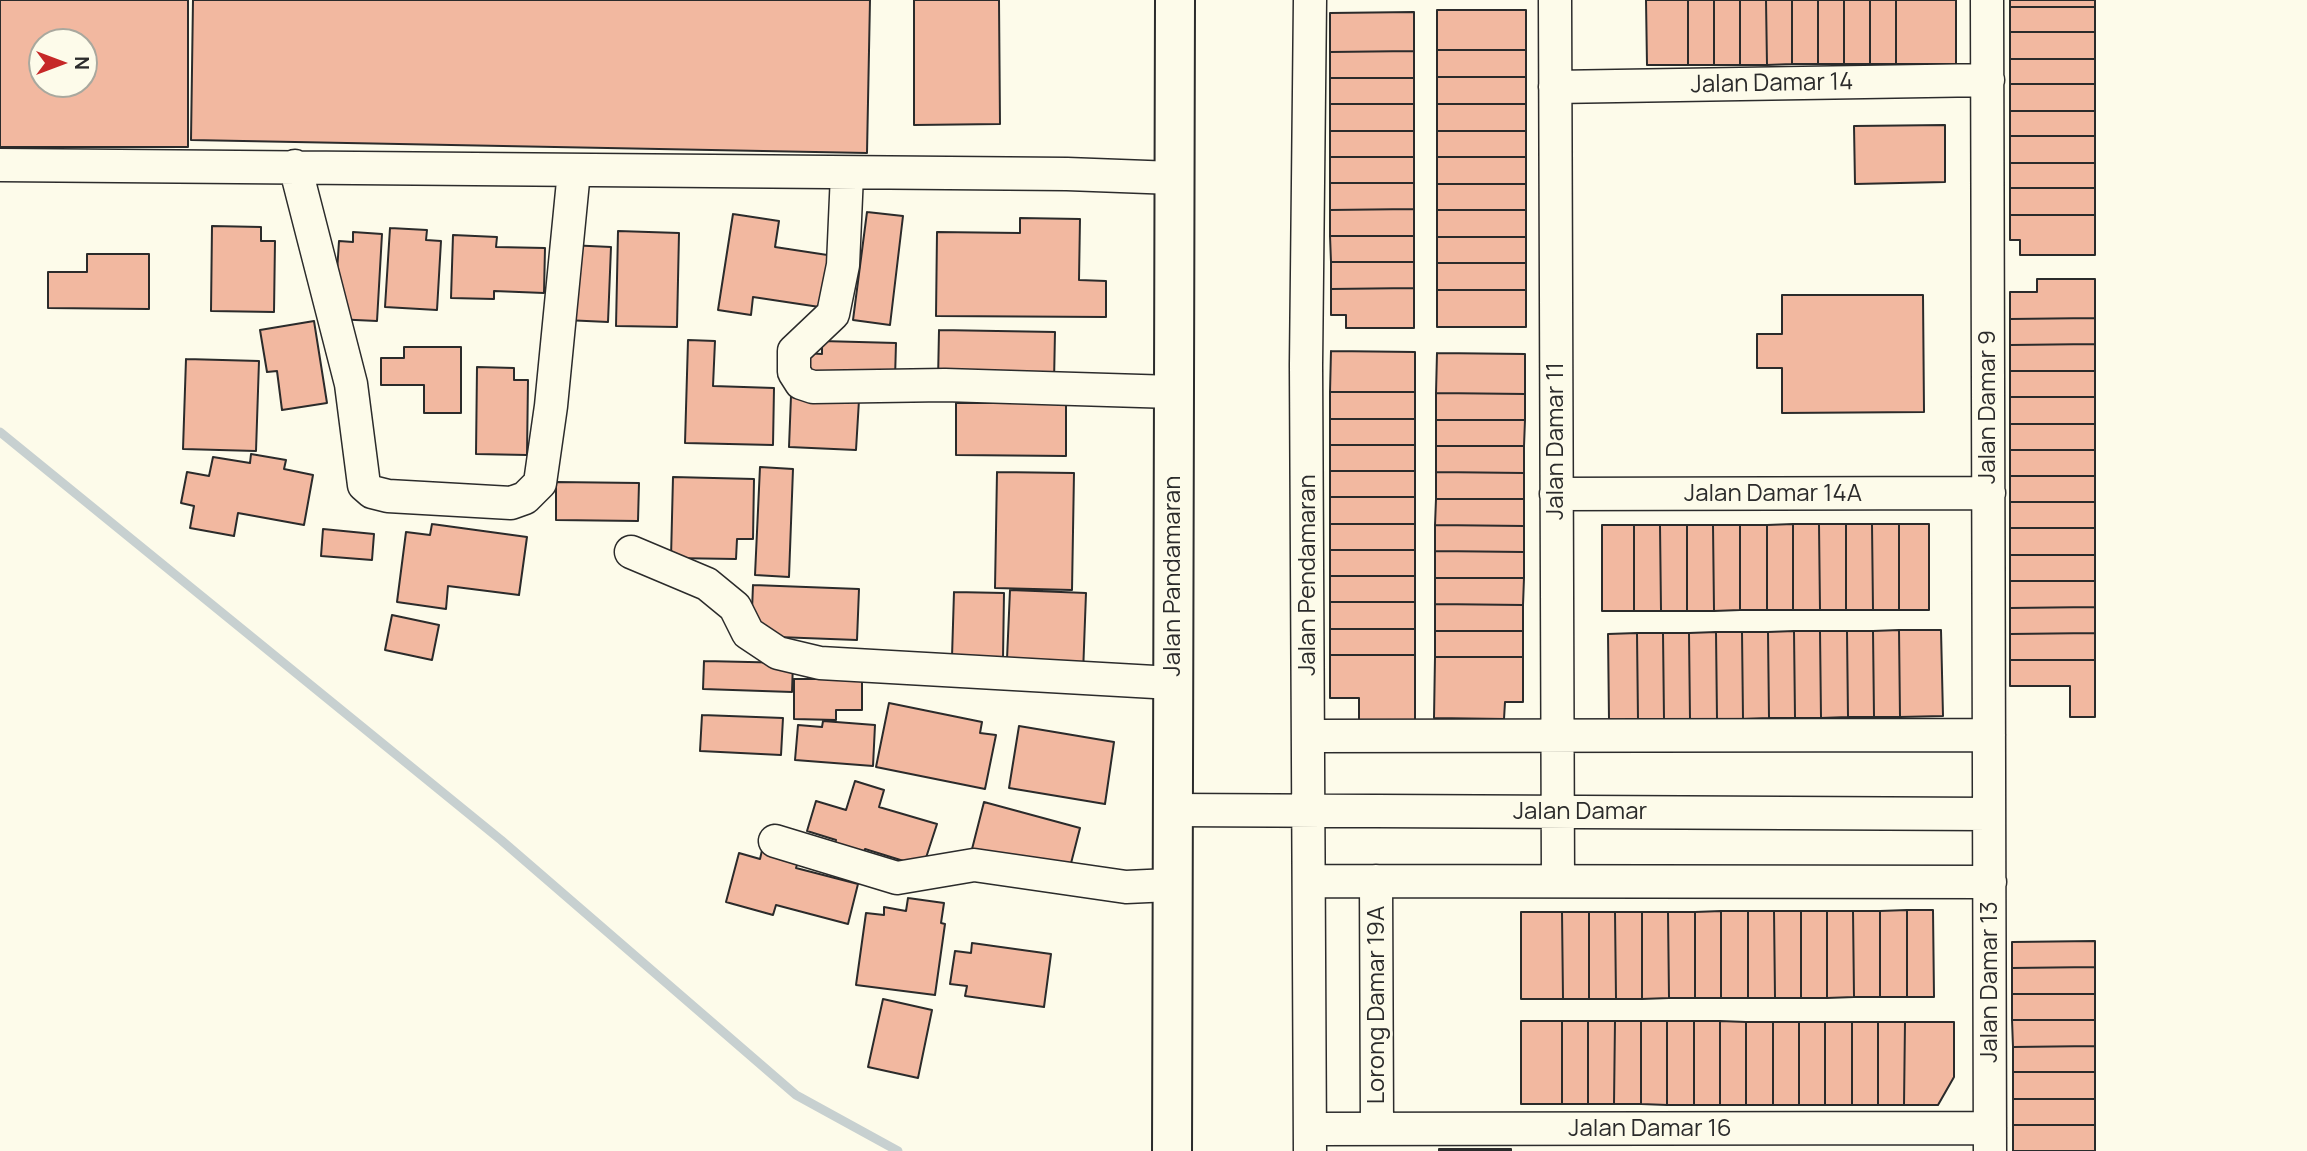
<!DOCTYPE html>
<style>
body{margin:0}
#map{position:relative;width:2307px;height:1151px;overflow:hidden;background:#fdfbea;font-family:Manrope,sans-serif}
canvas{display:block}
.north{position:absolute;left:28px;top:28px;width:70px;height:70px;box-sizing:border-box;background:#fdfbea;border:2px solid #a9a89e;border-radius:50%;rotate:90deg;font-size:19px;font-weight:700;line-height:28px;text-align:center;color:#2b2b2b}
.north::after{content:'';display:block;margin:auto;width:24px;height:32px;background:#c62828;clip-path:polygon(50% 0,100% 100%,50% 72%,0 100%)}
</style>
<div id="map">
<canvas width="2307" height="1151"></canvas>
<div class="north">N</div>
</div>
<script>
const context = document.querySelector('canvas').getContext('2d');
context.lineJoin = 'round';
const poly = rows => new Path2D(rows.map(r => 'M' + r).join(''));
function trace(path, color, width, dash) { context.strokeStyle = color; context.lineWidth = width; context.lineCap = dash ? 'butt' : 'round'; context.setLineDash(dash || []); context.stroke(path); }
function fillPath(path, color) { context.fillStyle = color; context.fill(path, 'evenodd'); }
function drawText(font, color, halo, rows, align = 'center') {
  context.font = font + ' Manrope,sans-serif'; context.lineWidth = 5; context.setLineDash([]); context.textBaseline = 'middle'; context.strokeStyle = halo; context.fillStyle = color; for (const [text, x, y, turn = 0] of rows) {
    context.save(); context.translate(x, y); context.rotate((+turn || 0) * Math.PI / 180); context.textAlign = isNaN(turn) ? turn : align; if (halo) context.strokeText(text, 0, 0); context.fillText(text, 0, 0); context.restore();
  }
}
const stream = poly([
 [0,432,501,840,796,1095,898,1151]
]);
const building = poly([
 [0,0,188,0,188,147,0,147,0,0],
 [42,42,84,42,84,84,42,84,42,42],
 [193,0,870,0,867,153,191,140,193,0],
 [914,0,999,0,1000,124,914,125,914,0],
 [1646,0,1688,0,1688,65,1647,65,1646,0],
 [1688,0,1714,0,1714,65,1688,65,1688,0],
 [1714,0,1740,0,1740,65,1714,65,1714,0],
 [1740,0,1766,0,1767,65,1740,65,1740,0],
 [1766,0,1792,0,1792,64,1767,65,1766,0],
 [1792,0,1818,0,1818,64,1792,64,1792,0],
 [1818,0,1844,0,1844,64,1818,64,1818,0],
 [1844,0,1870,0,1870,64,1844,64,1844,0],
 [1870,0,1896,0,1896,64,1870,64,1870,0],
 [1896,0,1956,0,1956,64,1896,64,1896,0],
 [2010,0,2095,0,2095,7,2010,7,2010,0],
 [2010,7,2095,7,2095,32,2010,32,2010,7],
 [1437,10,1526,10,1526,50,1437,50,1437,10],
 [1414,12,1414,51,1330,52,1330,13,1414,12],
 [2010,32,2095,32,2095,59,2010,59,2010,32],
 [1437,50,1526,50,1526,77,1437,77,1437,50],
 [1414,51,1414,78,1330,78,1330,52,1414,51],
 [2010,59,2095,59,2095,84,2010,84,2010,59],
 [1437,77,1526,77,1526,104,1437,104,1437,77],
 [1330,78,1414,78,1414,104,1330,104,1330,78],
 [2010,84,2095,84,2095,111,2010,111,2010,84],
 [1330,104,1414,104,1414,131,1330,131,1330,104],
 [1437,104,1526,104,1526,131,1437,131,1437,104],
 [2010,111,2095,111,2095,136,2010,136,2010,111],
 [1945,125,1945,182,1855,184,1854,126,1945,125],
 [1330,131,1414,131,1414,157,1330,157,1330,131],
 [1437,131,1526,131,1526,157,1437,157,1437,131],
 [2010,136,2095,136,2095,163,2010,163,2010,136],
 [1330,157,1414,157,1414,183,1330,183,1330,157],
 [1437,157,1526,157,1526,184,1437,184,1437,157],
 [2010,163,2095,163,2095,188,2010,188,2010,163],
 [1330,183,1414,183,1414,209,1330,210,1330,183],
 [1437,184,1526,184,1526,210,1437,210,1437,184],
 [2010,188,2095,188,2095,215,2010,215,2010,188],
 [1414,209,1414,236,1330,236,1330,210,1414,209],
 [1437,210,1526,210,1526,237,1437,237,1437,210],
 [867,212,903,216,890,325,853,320,867,212],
 [733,214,779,221,775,247,834,256,826,308,753,297,751,315,718,310,733,214],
 [2010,215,2095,215,2095,255,2020,255,2020,240,2010,240,2010,215],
 [1020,218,1080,219,1079,280,1106,281,1106,317,936,316,937,232,1020,233,1020,218],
 [212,226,261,227,261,241,275,241,274,312,211,311,212,226],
 [390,228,427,230,426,240,441,241,437,310,385,307,390,228],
 [618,231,679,233,677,327,616,326,618,231],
 [353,232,382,234,377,321,334,319,339,241,353,242,353,232],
 [453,235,497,237,496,247,545,248,544,293,494,291,494,299,451,298,453,235],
 [1330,236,1414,236,1414,262,1331,262,1330,236],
 [1437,237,1526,237,1526,263,1437,263,1437,237],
 [568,245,611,247,608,322,565,320,568,245],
 [87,254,149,254,149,309,48,308,48,272,87,272,87,254],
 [1331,262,1414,262,1414,288,1331,289,1331,262],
 [1437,263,1526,263,1526,290,1437,290,1437,263],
 [2037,279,2095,279,2095,318,2010,319,2010,292,2037,292,2037,279],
 [1414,288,1414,328,1346,328,1346,315,1331,315,1331,289,1414,288],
 [1437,290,1526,290,1526,327,1437,327,1437,290],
 [1782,295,1923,295,1924,412,1782,413,1782,368,1757,368,1757,334,1782,334,1782,295],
 [2095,318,2095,344,2010,345,2010,319,2095,318],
 [314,321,327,403,282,410,277,371,267,372,260,330,314,321],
 [939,330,1055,332,1054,382,938,381,939,330],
 [688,340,715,341,713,386,774,388,773,445,685,443,688,340],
 [822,341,896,343,895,379,802,376,803,353,822,354,822,341],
 [2095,344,2095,371,2010,371,2010,345,2095,344],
 [404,347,461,347,461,413,424,413,424,385,381,385,381,358,404,358,404,347],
 [1331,351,1415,352,1415,392,1330,392,1331,351],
 [1437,353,1525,354,1525,394,1436,393,1437,353],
 [186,359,259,361,256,451,183,449,186,359],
 [477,367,514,368,514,380,528,380,527,455,476,454,477,367],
 [2010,371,2095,371,2095,397,2010,397,2010,371],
 [1330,392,1415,392,1415,419,1330,419,1330,392],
 [1436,393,1525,394,1525,420,1436,420,1436,393],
 [791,396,859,400,856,450,789,447,791,396],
 [2010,397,2095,397,2095,424,2010,424,2010,397],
 [956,403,1066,403,1066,456,956,455,956,403],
 [1330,419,1415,419,1415,445,1330,445,1330,419],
 [1436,420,1525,420,1524,446,1436,446,1436,420],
 [2010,424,2095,424,2095,450,2010,450,2010,424],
 [1330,445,1415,445,1415,471,1330,471,1330,445],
 [1436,446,1524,446,1524,473,1436,472,1436,446],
 [2010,450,2095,450,2095,476,2010,476,2010,450],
 [251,454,286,460,284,469,313,475,304,525,238,513,234,536,190,528,194,506,181,503,187,472,209,476,213,457,250,463,251,454],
 [760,467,793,469,789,577,755,575,760,467],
 [1330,471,1415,471,1415,497,1330,497,1330,471],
 [997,472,1074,473,1072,590,995,588,997,472],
 [1436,472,1524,473,1524,499,1436,499,1436,472],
 [2010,476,2095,476,2095,502,2010,502,2010,476],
 [673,477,754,479,753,539,737,539,736,559,671,558,673,477],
 [556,482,639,483,638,521,556,520,556,482],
 [1330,497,1415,497,1415,524,1330,524,1330,497],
 [1436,499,1524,499,1524,526,1435,525,1436,499],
 [2010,502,2095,502,2095,528,2010,528,2010,502],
 [432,524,527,537,519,595,448,586,446,609,397,602,406,532,430,535,432,524],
 [1330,524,1415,524,1415,550,1330,550,1330,524],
 [1793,524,1793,610,1767,610,1767,525,1793,524],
 [1793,524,1819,524,1820,610,1793,610,1793,524],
 [1819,524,1846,524,1846,610,1820,610,1819,524],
 [1846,524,1872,524,1873,610,1846,610,1846,524],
 [1872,524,1899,524,1899,610,1873,610,1872,524],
 [1899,524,1929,524,1929,610,1899,610,1899,524],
 [1435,525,1524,526,1524,552,1435,551,1435,525],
 [1602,525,1634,525,1634,611,1602,611,1602,525],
 [1634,525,1660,525,1661,611,1634,611,1634,525],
 [1660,525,1687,525,1687,611,1661,611,1660,525],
 [1687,525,1713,525,1714,611,1687,611,1687,525],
 [1713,525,1740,525,1740,610,1714,611,1713,525],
 [1740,525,1767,525,1767,610,1740,610,1740,525],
 [2010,528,2095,528,2095,555,2010,555,2010,528],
 [323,529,374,534,372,560,321,556,323,529],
 [1330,550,1415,550,1415,576,1330,576,1330,550],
 [1435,551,1524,552,1524,578,1435,578,1435,551],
 [2010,555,2095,555,2095,581,2010,581,2010,555],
 [1330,576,1415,576,1415,602,1330,602,1330,576],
 [1435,578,1524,578,1523,605,1435,604,1435,578],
 [2010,581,2095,581,2095,607,2010,608,2010,581],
 [753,585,859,589,857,640,751,636,753,585],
 [1010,590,1086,593,1083,674,1007,659,1010,590],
 [954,592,1004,593,1003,658,952,657,954,592],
 [1330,602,1415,602,1415,629,1330,629,1330,602],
 [1435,604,1523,605,1523,631,1435,631,1435,604],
 [2095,607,2095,633,2010,634,2010,608,2095,607],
 [392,615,439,625,432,660,385,650,392,615],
 [1330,629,1415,629,1415,655,1330,655,1330,629],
 [1899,630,1941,630,1943,716,1900,717,1899,630],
 [1899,630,1900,717,1874,717,1873,631,1899,630],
 [1435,631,1523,631,1523,657,1435,657,1435,631],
 [1794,631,1820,631,1821,718,1795,718,1794,631],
 [1794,631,1795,718,1769,718,1768,632,1794,631],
 [1820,631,1847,631,1848,717,1821,718,1820,631],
 [1847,631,1873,631,1874,717,1848,717,1847,631],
 [1716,632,1742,632,1743,719,1717,719,1716,632],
 [1716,632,1717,719,1690,719,1689,633,1716,632],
 [1742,632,1768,632,1769,718,1743,719,1742,632],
 [1637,633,1663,633,1664,720,1638,720,1637,633],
 [1637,633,1638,720,1609,720,1608,634,1637,633],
 [1663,633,1689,633,1690,719,1664,720,1663,633],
 [2095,633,2095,660,2010,660,2010,634,2095,633],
 [1330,655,1415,655,1415,733,1359,733,1359,698,1330,698,1330,655],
 [1435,657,1523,657,1523,702,1505,702,1504,719,1434,718,1435,657],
 [2010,660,2095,660,2095,717,2070,717,2070,686,2010,686,2010,660],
 [704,661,793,663,792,692,703,689,704,661],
 [794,679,862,679,862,710,836,710,836,720,794,719,794,679],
 [889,703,982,722,980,733,996,735,985,789,876,767,889,703],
 [702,715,783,718,781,755,700,751,702,715],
 [823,721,875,725,873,766,795,760,798,725,822,727,823,721],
 [1019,726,1114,742,1105,804,1009,788,1019,726],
 [855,781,884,790,879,807,937,824,923,867,865,849,862,858,833,850,836,840,807,831,816,801,846,810,855,781],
 [984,802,1080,828,1067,879,971,853,984,802],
 [763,846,800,856,796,868,858,884,848,924,776,905,773,915,726,902,739,853,760,859,763,846],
 [908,898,944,903,941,923,945,924,935,995,856,985,866,913,884,915,884,907,906,911,908,898],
 [1907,910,1907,997,1880,997,1880,911,1907,910],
 [1907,910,1933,910,1934,997,1907,997,1907,910],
 [1721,911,1721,998,1695,998,1695,912,1721,911],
 [1721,911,1748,911,1748,998,1721,998,1721,911],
 [1748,911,1774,911,1775,998,1748,998,1748,911],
 [1774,911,1801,911,1801,998,1775,998,1774,911],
 [1801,911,1827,911,1827,998,1801,998,1801,911],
 [1827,911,1853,911,1854,997,1827,998,1827,911],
 [1853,911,1880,911,1880,997,1854,997,1853,911],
 [1521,912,1562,912,1563,999,1521,999,1521,912],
 [1562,912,1589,912,1589,999,1563,999,1562,912],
 [1589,912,1615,912,1616,999,1589,999,1589,912],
 [1615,912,1642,912,1642,999,1616,999,1615,912],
 [1642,912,1668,912,1669,998,1642,999,1642,912],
 [1668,912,1695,912,1695,998,1669,998,1668,912],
 [2095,941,2095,967,2012,968,2012,942,2095,941],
 [972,943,1051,954,1044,1007,965,996,967,986,950,984,955,951,971,953,972,943],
 [2095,967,2095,994,2012,994,2012,968,2095,967],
 [2012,994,2095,994,2095,1020,2012,1020,2012,994],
 [883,999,932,1010,918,1078,868,1067,883,999],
 [2012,1020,2095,1020,2095,1046,2013,1047,2012,1020],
 [1521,1021,1562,1021,1562,1104,1521,1104,1521,1021],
 [1562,1021,1588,1021,1588,1104,1562,1104,1562,1021],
 [1588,1021,1615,1021,1614,1104,1588,1104,1588,1021],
 [1615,1021,1641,1021,1641,1104,1614,1104,1615,1021],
 [1641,1021,1667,1021,1667,1105,1641,1104,1641,1021],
 [1667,1021,1694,1021,1694,1105,1667,1105,1667,1021],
 [1694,1021,1720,1021,1720,1105,1694,1105,1694,1021],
 [1720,1021,1746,1022,1746,1105,1720,1105,1720,1021],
 [1746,1022,1773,1022,1773,1105,1746,1105,1746,1022],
 [1773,1022,1799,1022,1799,1105,1773,1105,1773,1022],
 [1799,1022,1825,1022,1825,1105,1799,1105,1799,1022],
 [1825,1022,1852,1022,1852,1105,1825,1105,1825,1022],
 [1852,1022,1878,1022,1878,1105,1852,1105,1852,1022],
 [1878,1022,1905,1022,1904,1105,1878,1105,1878,1022],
 [1905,1022,1954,1022,1954,1077,1938,1105,1904,1105,1905,1022],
 [2095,1046,2095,1072,2013,1072,2013,1047,2095,1046],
 [2013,1072,2095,1072,2095,1099,2013,1099,2013,1072],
 [2013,1099,2095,1099,2095,1125,2013,1125,2013,1099],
 [2013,1125,2095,1125,2095,1151,2013,1151,2013,1125],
 [1439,1149,1511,1149,1511,1151,1439,1151,1439,1149]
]);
const minor = poly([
 [1310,0,1306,365,1310,1151],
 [1555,0,1558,881],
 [1987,0,1990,1151],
 [1555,87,1988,80],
 [0,165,1067,174,1174,178],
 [295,166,351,384,364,485,372,492,388,496,511,503,525,498,540,483,551,406,574,171],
 [847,174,843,265,833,314,794,351,794,372,801,383,813,387,945,385,1173,392],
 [1556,494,1989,493],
 [631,552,707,584,735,607,748,633,778,653,820,663,1172,683],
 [1309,736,1989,735],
 [1171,810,1989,814],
 [775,841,897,878,974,865,1126,887,1170,885],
 [1309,881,1990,882],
 [1376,881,1377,1129],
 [1310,1129,1990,1128]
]);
const major = poly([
 [1172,1151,1175,0]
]);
const streetNames = [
 ["Jalan Damar 14",1772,84,-1],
 ["Jalan Damar 9",1988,407,-90],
 ["Jalan Damar 11",1556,441,-90],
 ["Jalan Damar 14A",1773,494],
 ["Jalan Pendamaran",1308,575,-90],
 ["Jalan Pandamaran",1173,576,-90],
 ["Jalan Damar",1580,812],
 ["Jalan Damar 13",1990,982,-90],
 ["Lorong Damar 19A",1377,1005,-90],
 ["Jalan Damar 16",1650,1129]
];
trace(stream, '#c7d0d0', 9);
fillPath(building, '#f2b8a0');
trace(building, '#2b2b2b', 2);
trace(minor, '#2b2b2b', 35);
trace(major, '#2b2b2b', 42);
trace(minor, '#fdfbea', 32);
trace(major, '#fdfbea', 38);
drawText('24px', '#2b2b2b', '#fdfbea', streetNames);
</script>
